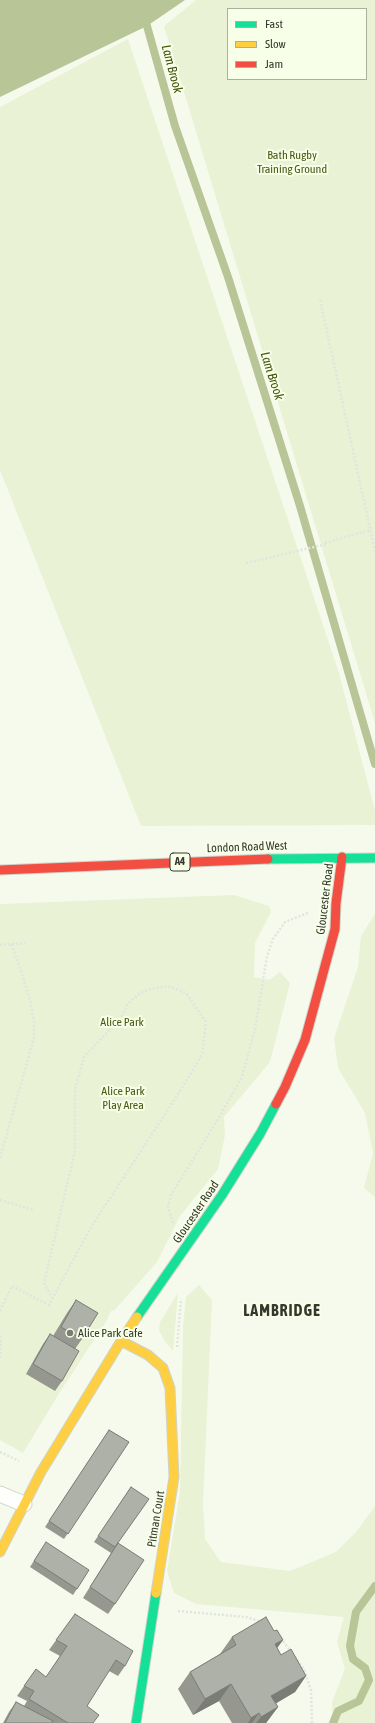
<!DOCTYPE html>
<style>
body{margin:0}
#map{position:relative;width:375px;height:1723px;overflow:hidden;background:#f6faed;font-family:"Asap Condensed",sans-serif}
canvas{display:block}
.legend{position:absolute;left:227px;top:8px;width:140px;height:72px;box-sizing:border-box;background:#f8ffe8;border:1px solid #aaaf9e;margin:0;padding:5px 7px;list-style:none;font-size:12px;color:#35382f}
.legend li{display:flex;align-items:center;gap:8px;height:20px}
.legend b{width:20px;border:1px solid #aaaf9e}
</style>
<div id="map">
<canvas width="375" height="1723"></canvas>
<ul class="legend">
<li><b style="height:5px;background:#16e098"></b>Fast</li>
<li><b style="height:5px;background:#ffcf43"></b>Slow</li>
<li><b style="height:5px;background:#f24e42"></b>Jam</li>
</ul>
</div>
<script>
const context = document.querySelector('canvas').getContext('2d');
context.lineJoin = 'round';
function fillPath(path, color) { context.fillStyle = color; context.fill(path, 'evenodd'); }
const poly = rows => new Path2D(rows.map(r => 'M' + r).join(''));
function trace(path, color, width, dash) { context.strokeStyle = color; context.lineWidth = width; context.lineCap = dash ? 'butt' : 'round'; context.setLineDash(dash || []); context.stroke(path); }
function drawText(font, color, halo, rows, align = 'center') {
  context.font = font + ' "Asap Condensed",sans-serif'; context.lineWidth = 4; context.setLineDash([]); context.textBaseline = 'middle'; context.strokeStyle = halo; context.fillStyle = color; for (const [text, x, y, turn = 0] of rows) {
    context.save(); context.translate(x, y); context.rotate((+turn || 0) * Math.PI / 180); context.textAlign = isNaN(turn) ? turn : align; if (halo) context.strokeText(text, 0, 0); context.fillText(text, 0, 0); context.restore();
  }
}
const green = poly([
 [196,0,375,0,375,723,164,26],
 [228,9,366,9,366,79,228,79],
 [128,39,339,673,375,811,375,825,141,826,0,470,0,107],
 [234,895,269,906,271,912,255,943,254,977,269,980,280,972,290,983,270,1062,224,1117,225,1135,218,1169,180,1216,157,1262,114,1311,111,1311,107,1320,60,1392,23,1453,0,1440,0,904],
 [375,914,375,1197,364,1188,373,1153,365,1113,338,1068,334,1038,358,967,361,936],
 [199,1285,212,1300,203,1502,205,1539,221,1562,290,1571,336,1552,356,1532,375,1506,375,1723,332,1723,332,1702,345,1669,337,1642,344,1617,196,1604,174,1593,167,1571,180,1492,183,1327,186,1297],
 [178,1293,173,1351,164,1340,159,1330,160,1322]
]);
const water = poly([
 [0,0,185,0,147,26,0,97]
]);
const stream = poly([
 [134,0,147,26,175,126,228,277,300,506,375,764],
 [333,1723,338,1711,359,1701,369,1680,365,1668,353,1659,350,1646,356,1612,375,1586]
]);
const path = poly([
 [320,300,375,551],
 [325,543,370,530],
 [246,563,327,544],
 [0,945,25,943],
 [0,1158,34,1038,34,1022,30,1000,20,968,11,944],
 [0,1200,34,1210],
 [173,1223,168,1207,171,1195,220,1116,242,1077,255,1029,267,956,273,939,285,922,310,912],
 [0,1311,12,1286,49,1305,90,1229,182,1088,202,1055,206,1022,186,993,168,986,151,989,140,993,133,999,127,1005,121,1018,84,1057,75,1089,75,1151,44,1283,52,1298],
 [0,1336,1,1342,0,1360],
 [177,1347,181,1300],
 [0,1452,19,1461],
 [178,1611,246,1617,262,1622],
 [281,1638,291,1652],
 [295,1657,304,1669,311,1690,312,1723]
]);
const lane = poly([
 [0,1494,24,1504]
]);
const fast = poly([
 [268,859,375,858],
 [137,1317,222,1195,260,1134,276,1104],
 [136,1723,156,1593]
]);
const slow = poly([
 [121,1341,148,1355,163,1368,170,1388,174,1477,156,1593],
 [0,1552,41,1472,121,1341,137,1317]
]);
const jam = poly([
 [0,870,268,859],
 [276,1104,285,1087,305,1040,335,929,336,903,342,857]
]);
const wall = poly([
 [76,1300,82,1339,75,1349,62,1381,55,1391,26,1374,43,1344,50,1334,53,1336,67,1313],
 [109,1430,129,1442,64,1539,45,1527],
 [131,1487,118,1543,115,1604,108,1614,83,1598,111,1553,94,1542],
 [42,1548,89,1570,73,1595,30,1567],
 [75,1614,125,1666,118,1676,109,1671,87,1706,93,1723,3,1723,9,1712,16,1702,24,1706,27,1701,17,1696,36,1669,46,1677,60,1656,49,1650],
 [274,1631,283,1640,277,1648,281,1655,306,1676,295,1692,276,1703,278,1707,266,1723,232,1723,219,1701,193,1715,178,1689,190,1672,220,1654,232,1637]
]);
const shadedWall = poly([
 [283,1640,271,1656,275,1644],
 [306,1676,295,1692,260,1713,271,1696],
 [231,1684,219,1701,193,1715,205,1699],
 [278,1707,266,1723,256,1723,261,1717],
 [259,1713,252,1723,248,1723,251,1718]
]);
const building = poly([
 [76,1300,98,1313,82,1339,61,1327,76,1300],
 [50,1334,79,1351,62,1381,33,1364,50,1334],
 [109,1430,129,1442,68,1534,49,1521,109,1430],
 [131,1487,149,1499,115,1547,98,1536,131,1487],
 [46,1542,89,1570,77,1589,34,1561,46,1542],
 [118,1543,144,1560,115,1604,90,1587,118,1543],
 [75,1614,133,1651,125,1666,116,1660,87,1706,99,1715,93,1723,68,1723,29,1699,34,1691,24,1686,36,1669,46,1677,67,1646,56,1640,75,1614],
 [266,1617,274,1631,277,1630,283,1640,275,1644,281,1655,291,1649,306,1676,271,1696,278,1707,261,1717,259,1713,251,1718,231,1684,205,1699,190,1672,236,1645,232,1637,266,1617],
 [16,1702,53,1721,52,1723,5,1723,16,1702]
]);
const markers = [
 [70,1333,4,"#797c72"]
];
const shields = [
 [180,862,20]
];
const shieldNames = [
 ["A4",180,862]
];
const parkNames = [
 ["Bath Rugby",292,155],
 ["Training Ground",292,169],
 ["Alice Park",122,1022],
 ["Alice Park",123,1091],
 ["Play Area",123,1105]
];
const streetNames = [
 ["London Road West",247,847,-2],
 ["Gloucester Road",325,899,-83],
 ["Gloucester Road",196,1212,-56],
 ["Pitman Court",156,1519,-81]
];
const poiNames = [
 ["Alice Park Cafe",78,1333]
];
const waterNames = [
 ["Lam Brook",172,69,75],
 ["Lam Brook",272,376,72]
];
const districtNames = [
 ["LAMBRIDGE",282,1311]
];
fillPath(green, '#e9f2d4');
fillPath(water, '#b8c596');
trace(stream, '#b8c596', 8);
trace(lane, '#d0d3c9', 17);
trace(fast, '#d0d3c9', 11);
trace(slow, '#d0d3c9', 11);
trace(jam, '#d0d3c9', 11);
trace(path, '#e2e4df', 2.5, [2, 2]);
trace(lane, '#fefefc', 15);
trace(fast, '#16e098', 9);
trace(slow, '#ffcf43', 9);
trace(jam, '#f24e42', 9);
fillPath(wall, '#969890');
fillPath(shadedWall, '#7a7c76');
fillPath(building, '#aeb1a8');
trace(building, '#7a7c76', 1);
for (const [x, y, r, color] of markers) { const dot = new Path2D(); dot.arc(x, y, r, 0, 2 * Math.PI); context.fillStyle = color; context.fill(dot); trace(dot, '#f8ffe8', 1.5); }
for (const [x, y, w] of shields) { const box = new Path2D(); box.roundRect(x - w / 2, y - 9, w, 18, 3); context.fillStyle = '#f8ffe8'; context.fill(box); trace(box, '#35382f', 1); }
drawText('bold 11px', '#35382f', null, shieldNames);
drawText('12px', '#4a5814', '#f8ffe8', parkNames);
drawText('12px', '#35382f', '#f8ffe8', streetNames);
drawText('12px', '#35382f', '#f8ffe8', poiNames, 'left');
drawText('italic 13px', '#45530d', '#f8ffe8', waterNames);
context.letterSpacing = '1px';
drawText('bold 16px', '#35382f', '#f8ffe8', districtNames);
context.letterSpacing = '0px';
</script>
